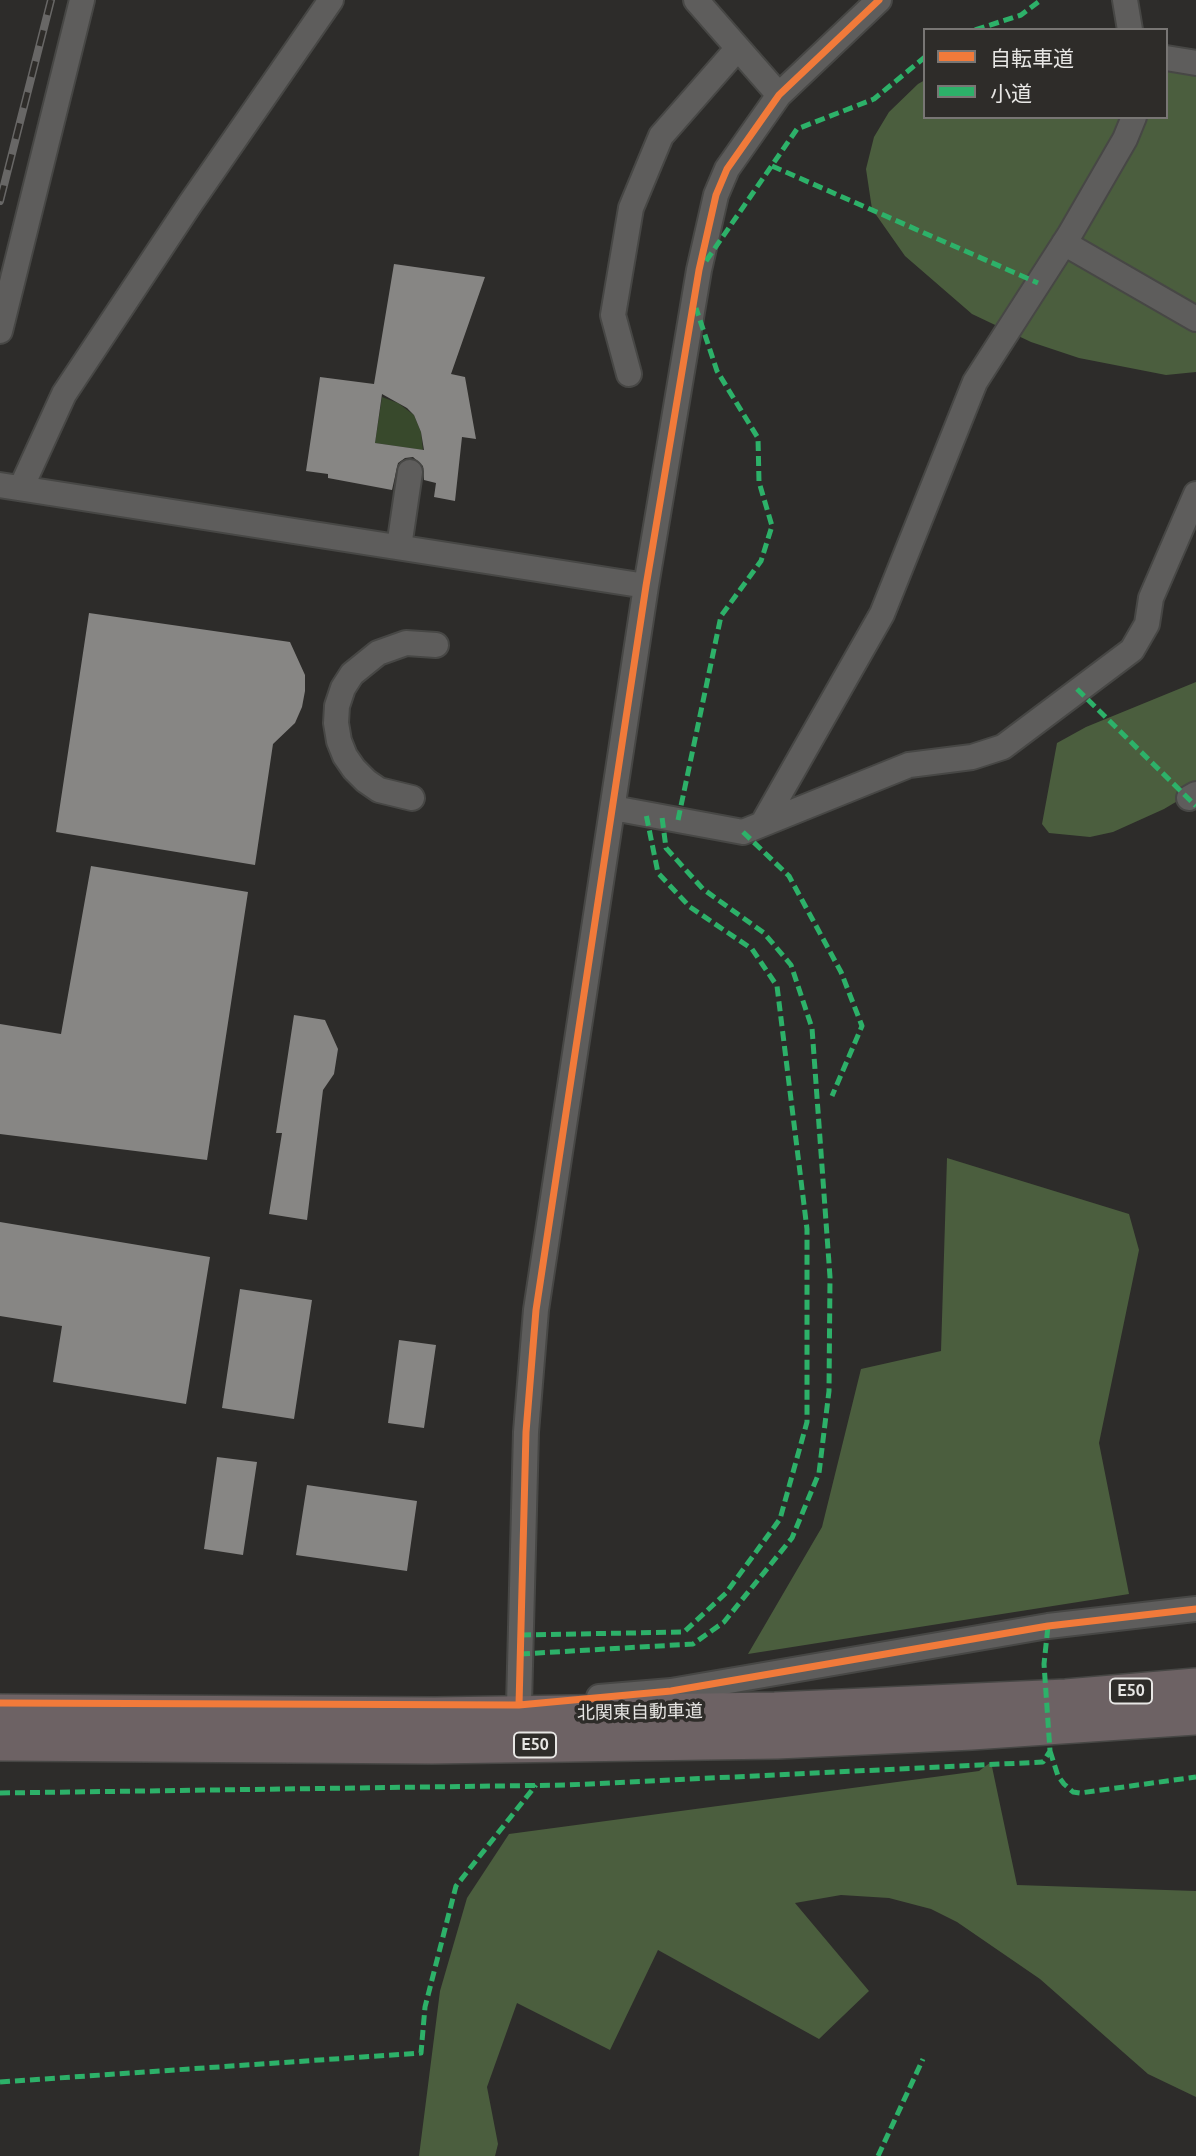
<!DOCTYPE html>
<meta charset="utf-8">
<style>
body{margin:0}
#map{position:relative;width:1196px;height:2156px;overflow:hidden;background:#2d2c2a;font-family:Ubuntu,"Noto Sans JP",sans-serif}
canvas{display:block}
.legend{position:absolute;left:923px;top:28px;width:245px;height:91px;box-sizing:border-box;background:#2e2c29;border:2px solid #787674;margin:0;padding:9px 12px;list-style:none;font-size:21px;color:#e7e6e4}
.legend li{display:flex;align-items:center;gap:14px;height:35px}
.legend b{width:35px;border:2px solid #787674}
</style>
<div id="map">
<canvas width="1196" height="2156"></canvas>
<ul class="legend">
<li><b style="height:9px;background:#f17a3a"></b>自転車道</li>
<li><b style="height:9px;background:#2db169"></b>小道</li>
</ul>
</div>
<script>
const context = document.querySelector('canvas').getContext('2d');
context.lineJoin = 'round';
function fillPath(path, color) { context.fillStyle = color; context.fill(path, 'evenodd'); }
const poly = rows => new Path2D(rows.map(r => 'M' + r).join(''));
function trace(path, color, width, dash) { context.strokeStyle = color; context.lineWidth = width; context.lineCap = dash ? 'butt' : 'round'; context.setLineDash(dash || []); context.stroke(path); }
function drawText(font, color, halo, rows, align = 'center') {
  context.font = font + ' Ubuntu,"Noto Sans JP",sans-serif'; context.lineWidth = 7; context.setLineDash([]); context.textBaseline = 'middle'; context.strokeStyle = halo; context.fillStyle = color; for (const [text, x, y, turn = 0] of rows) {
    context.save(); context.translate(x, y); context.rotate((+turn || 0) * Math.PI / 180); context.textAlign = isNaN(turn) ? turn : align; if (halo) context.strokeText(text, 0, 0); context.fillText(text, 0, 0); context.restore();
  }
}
const green = poly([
 [382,397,398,403,414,415,421,432,423,450,375,443]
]);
const forest = poly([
 [1166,69,1196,74,1196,372,1166,375,1079,358,1031,342,972,314,905,256,872,209,866,169,874,137,889,112,918,84,925,80,925,117,1166,117],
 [1196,682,1196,790,1164,809,1113,832,1090,837,1049,833,1042,824,1057,743,1086,727],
 [947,1158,1129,1214,1139,1250,1099,1443,1129,1594,748,1654,822,1527,861,1369,941,1351],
 [991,1762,1017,1885,1196,1891,1196,2097,1148,2074,1040,1979,957,1922,931,1909,889,1898,841,1895,795,1903,869,1991,819,2039,658,1950,610,2050,517,2003,487,2087,498,2144,495,2156,419,2156,440,1991,467,1898,509,1834,979,1771]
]);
const building = poly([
 [394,264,485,277,451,374,465,377,476,439,462,437,455,501,434,497,436,483,424,480,423,466,413,457,405,458,398,463,392,490,328,478,328,474,306,471,320,377,374,384],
 [382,394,407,408,414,415,421,432,424,450,375,443],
 [89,613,290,642,305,675,305,691,302,707,295,723,273,744,255,865,56,832],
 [91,866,248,892,207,1160,0,1134,0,1024,61,1034],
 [294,1015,325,1020,338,1049,334,1074,323,1090,307,1220,269,1214,282,1133,276,1133],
 [0,1222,210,1257,186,1404,53,1382,62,1326,0,1316],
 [240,1289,312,1300,294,1419,222,1408],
 [399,1340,436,1345,424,1428,388,1423],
 [217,1457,257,1462,243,1555,204,1549],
 [307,1485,417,1501,407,1571,296,1555]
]);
const minor = poly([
 [696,0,779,95],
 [1125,0,1130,30],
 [1166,58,1196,63],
 [1064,243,1196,319],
 [0,331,82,0],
 [629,374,613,315,631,208,661,136,738,48],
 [0,485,646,586],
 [21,488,64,394,190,204,331,0],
 [399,547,410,472],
 [412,798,379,790,366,781,354,769,345,756,339,741,336,723,337,706,343,688,352,674,378,653,406,643,436,645],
 [1189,798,1196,794],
 [613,808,743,832,909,765,972,757,1003,747,1132,650,1147,624,1151,598,1196,494],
 [763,823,882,614,975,382,1070,234,1125,139,1134,117],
 [599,1697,671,1691,1048,1626,1196,1609],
 [519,1705,526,1432,536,1310,646,586,699,270,716,195,727,169,779,95,879,0]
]);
const highway = poly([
 [0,1712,434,1715,775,1710,1066,1697,1196,1686],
 [0,1743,432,1746,777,1741,972,1732,1196,1717]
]);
const rail = poly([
 [0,201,51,0]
]);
const quiet = poly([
 [975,30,1021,15,1041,0],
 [772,166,1038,283],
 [706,261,797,129,874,99,925,57],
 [1077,689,1196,806],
 [678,820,721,616,761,561,772,526,759,482,758,438,717,371,696,308],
 [743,832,789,876,841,972,862,1026,832,1096],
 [521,1635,684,1632,726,1593,780,1519,807,1422,807,1229,777,986,752,949,690,907,658,873,646,814],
 [520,1654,693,1644,724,1622,792,1538,819,1473,829,1391,830,1277,812,1028,791,965,764,933,703,889,666,848,662,817],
 [1050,1751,1058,1776,1064,1784,1073,1792,1080,1793,1196,1777],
 [0,1793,567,1785,1043,1762,1050,1751,1044,1664,1048,1626],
 [0,2082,421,2053,425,2007,456,1886,536,1785],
 [878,2156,923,2059]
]);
const cycleway = poly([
 [0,1703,519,1705,671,1691,1048,1626,1196,1609],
 [519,1705,526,1432,536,1310,646,586,699,270,716,195,727,169,779,95,879,0]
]);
const shields = [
 [1131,1691,42],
 [535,1745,42]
];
const shieldNames = [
 ["E50",1131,1691],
 ["E50",535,1745]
];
const streetNames = [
 ["北関東自動車道",640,1712,-1]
];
fillPath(green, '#38492c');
fillPath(forest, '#4b5e3e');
fillPath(building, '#878684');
trace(minor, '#474745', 28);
trace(highway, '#474745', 38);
trace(minor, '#5e5d5c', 24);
trace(highway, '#6d6264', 35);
trace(rail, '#686766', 8);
trace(rail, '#2e2c29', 5, [16]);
trace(quiet, '#2db169', 5, [10, 5]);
trace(cycleway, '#f17a3a', 7);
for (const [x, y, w] of shields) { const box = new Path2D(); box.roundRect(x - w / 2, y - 12.5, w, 25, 5); context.fillStyle = '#2e2c29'; context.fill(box); trace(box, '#e7e6e4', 2); }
drawText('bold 16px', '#e7e6e4', null, shieldNames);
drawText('18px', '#e7e6e4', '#2e2c29', streetNames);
</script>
